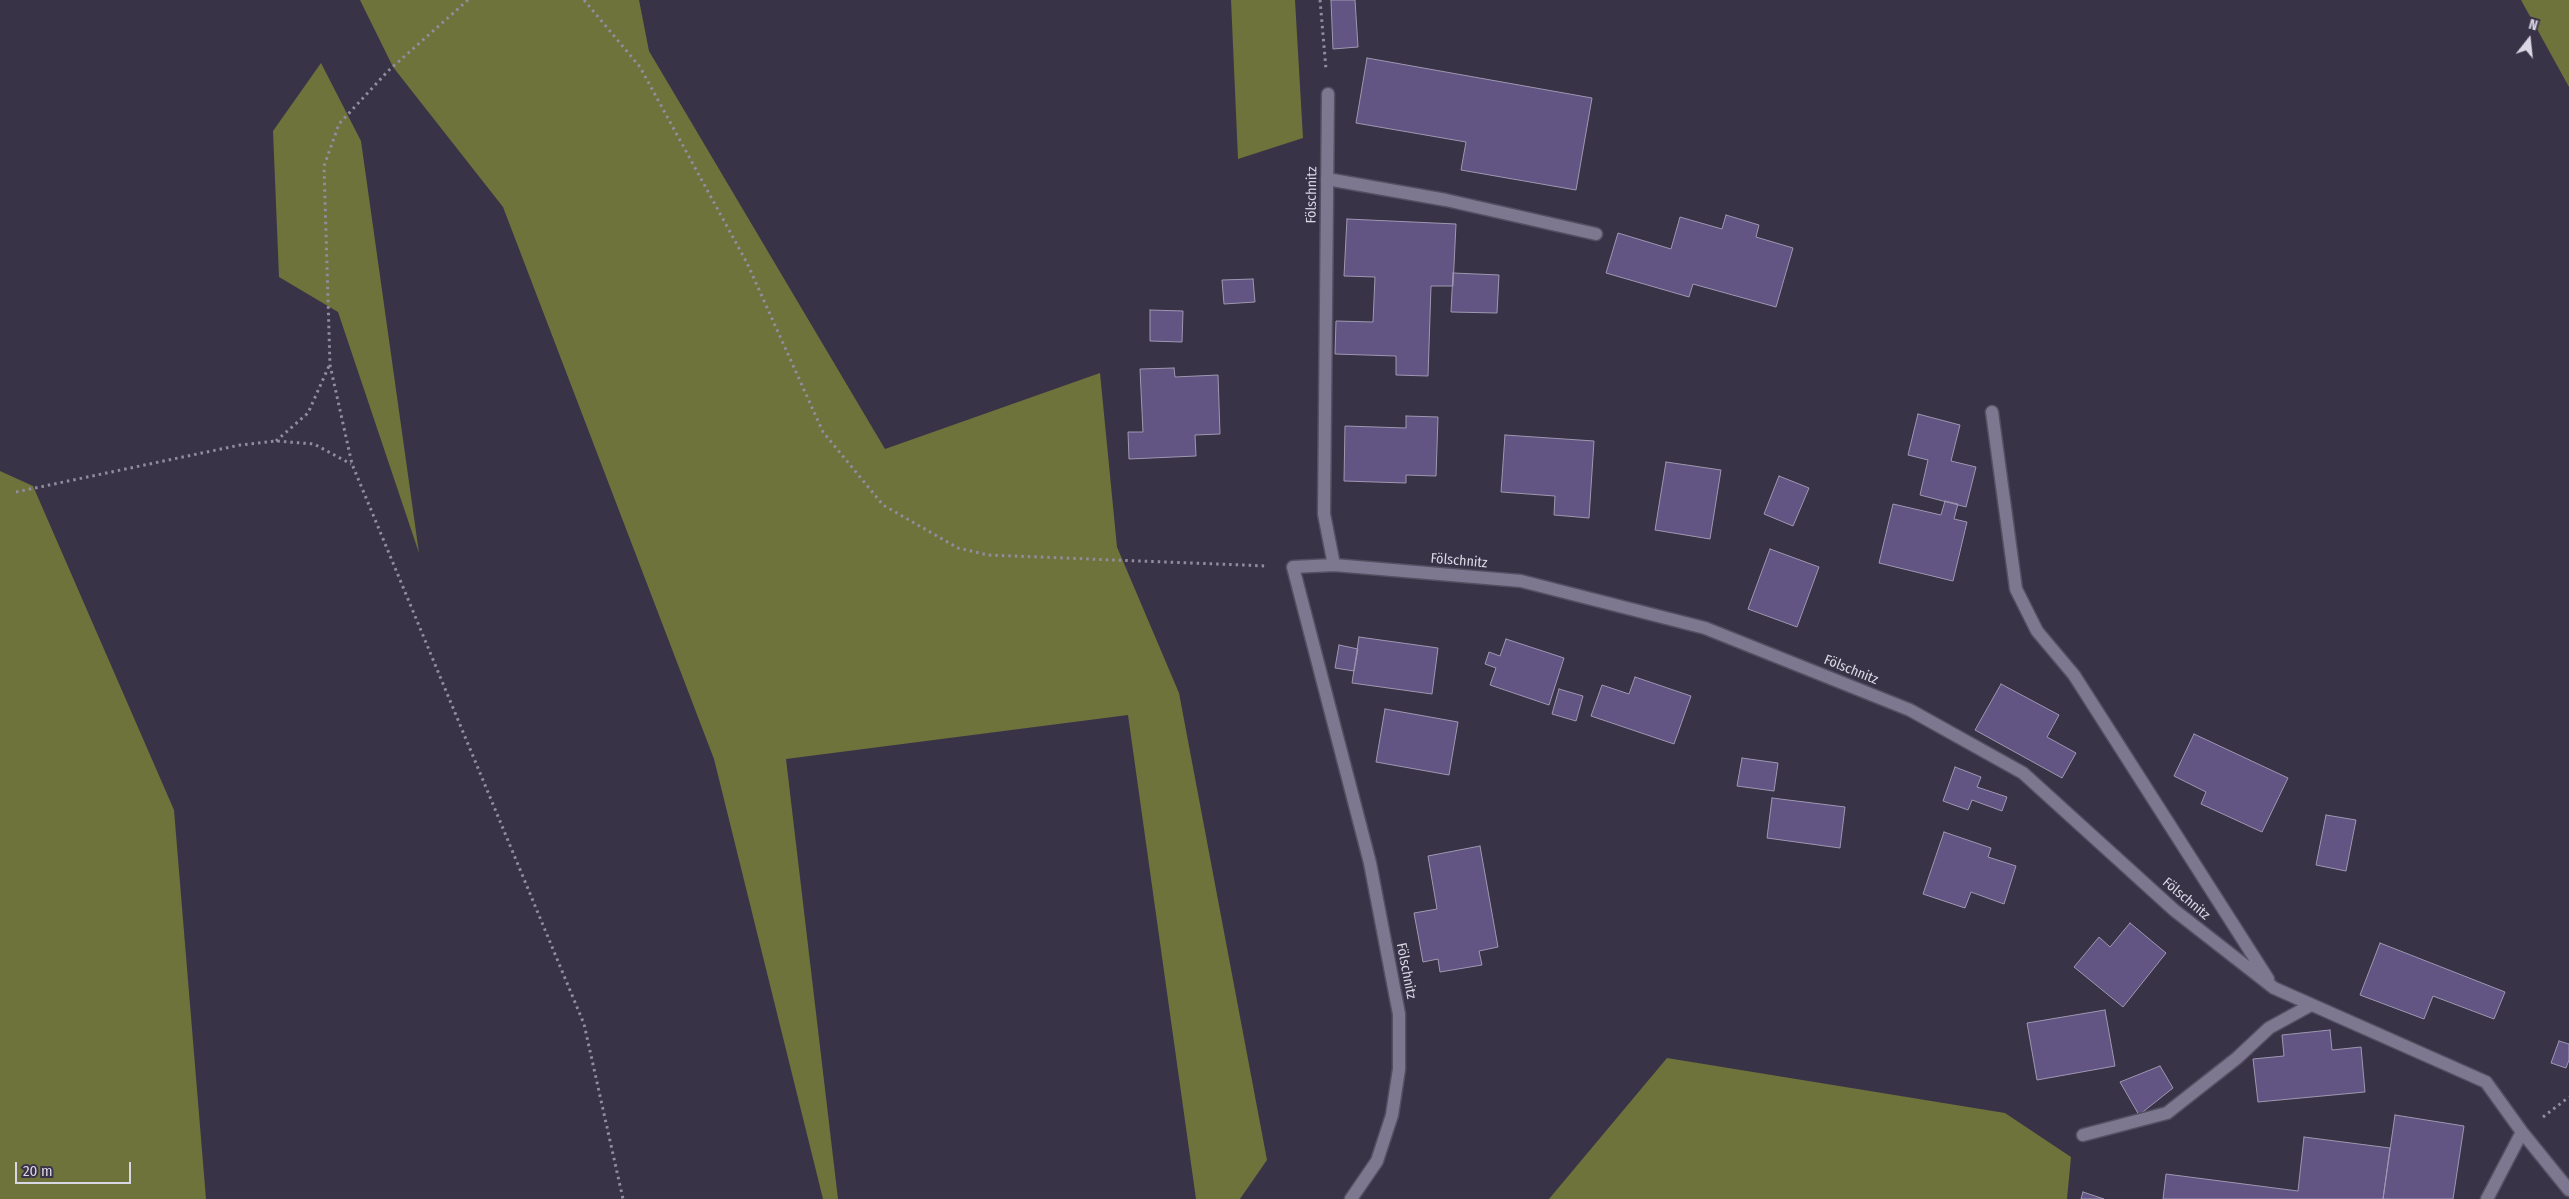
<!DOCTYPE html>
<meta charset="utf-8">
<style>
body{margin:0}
#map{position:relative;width:2569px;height:1199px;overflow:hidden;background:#393348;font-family:"Fira Sans Condensed",sans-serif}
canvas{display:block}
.north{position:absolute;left:2504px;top:15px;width:50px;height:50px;-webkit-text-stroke:4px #393348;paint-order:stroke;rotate:16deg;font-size:14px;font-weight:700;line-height:20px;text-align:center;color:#dad7e5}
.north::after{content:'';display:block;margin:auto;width:18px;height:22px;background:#dad7e5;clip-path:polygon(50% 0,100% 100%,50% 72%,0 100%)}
.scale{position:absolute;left:15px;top:1162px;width:116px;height:22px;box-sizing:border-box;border:2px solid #dad7e5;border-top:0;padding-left:6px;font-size:15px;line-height:18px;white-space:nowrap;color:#dad7e5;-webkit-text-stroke:4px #393348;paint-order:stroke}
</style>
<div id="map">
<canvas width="2569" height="1199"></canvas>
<div class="north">N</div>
<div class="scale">20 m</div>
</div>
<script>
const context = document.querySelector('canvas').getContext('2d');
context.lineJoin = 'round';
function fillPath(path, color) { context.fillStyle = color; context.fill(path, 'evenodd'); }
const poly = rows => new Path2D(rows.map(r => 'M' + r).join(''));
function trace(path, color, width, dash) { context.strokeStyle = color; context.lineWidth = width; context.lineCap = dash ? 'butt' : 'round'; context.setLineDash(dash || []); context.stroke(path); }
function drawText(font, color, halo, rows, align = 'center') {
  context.font = font + ' "Fira Sans Condensed",sans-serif'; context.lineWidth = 4.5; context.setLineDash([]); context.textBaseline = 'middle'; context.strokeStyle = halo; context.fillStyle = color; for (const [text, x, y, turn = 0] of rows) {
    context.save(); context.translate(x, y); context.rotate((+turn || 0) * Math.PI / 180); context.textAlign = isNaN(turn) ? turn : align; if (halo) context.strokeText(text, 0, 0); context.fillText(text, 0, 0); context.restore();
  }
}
const forest = poly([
 [360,0,639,0,649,51,885,449,1100,373,1117,547,1179,693,1267,1160,1240,1199,1196,1199,1128,715,786,759,838,1199,823,1199,714,759,503,207,393,67],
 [1231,0,1295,0,1303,138,1238,159],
 [2521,0,2569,0,2569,87],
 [321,63,361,141,419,553,338,312,279,277,273,131],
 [0,471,33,486,174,810,206,1199,0,1199],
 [1667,1058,2005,1113,2071,1157,2067,1199,1549,1199]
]);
const building = poly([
 [1331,0,1355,0,1358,47,1333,49,1331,0],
 [1367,58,1592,98,1576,190,1461,170,1466,142,1356,123,1367,58],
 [1726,215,1759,225,1756,237,1793,248,1776,307,1693,284,1689,297,1606,273,1618,233,1671,249,1680,217,1722,229,1726,215],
 [1347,219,1456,224,1453,286,1431,286,1428,376,1396,375,1396,356,1335,354,1336,321,1373,322,1375,277,1344,276,1347,219],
 [1453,273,1499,275,1497,313,1451,312,1453,273],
 [1253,279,1255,302,1224,304,1222,280,1253,279],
 [1150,310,1183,311,1182,342,1150,341,1150,310],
 [1174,368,1175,377,1218,375,1220,434,1195,435,1196,456,1129,459,1128,432,1143,432,1140,369,1174,368],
 [1918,414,1960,425,1951,461,1976,467,1966,507,1920,495,1928,460,1908,455,1918,414],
 [1406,416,1438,417,1436,476,1406,475,1406,483,1344,481,1345,426,1406,428,1406,416],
 [1505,435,1594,441,1589,518,1554,515,1555,496,1501,492,1505,435],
 [1666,462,1721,470,1710,539,1655,530,1666,462],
 [1779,476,1809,488,1793,526,1764,514,1779,476],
 [1945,501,1958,504,1954,519,1967,522,1953,581,1879,563,1893,504,1941,515,1945,501],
 [1770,549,1819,567,1797,627,1748,609,1770,549],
 [1359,637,1438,648,1432,694,1352,683,1359,637],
 [1506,639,1564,658,1549,705,1490,685,1496,668,1485,664,1489,652,1500,656,1506,639],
 [1339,645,1358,649,1354,671,1335,668,1339,645],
 [1635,677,1691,696,1674,744,1591,716,1602,685,1629,694,1635,677],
 [2001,684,2059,715,2047,737,2076,753,2062,778,1975,730,2001,684],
 [1559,689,1583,696,1576,721,1552,714,1559,689],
 [1385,709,1458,722,1449,775,1376,762,1385,709],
 [2194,734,2288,778,2262,832,2201,804,2206,792,2174,776,2194,734],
 [1742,758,1778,763,1774,791,1737,786,1742,758],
 [1955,767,1981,777,1977,787,2007,797,2002,811,1972,800,1968,810,1943,801,1955,767],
 [1772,798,1845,807,1840,848,1767,838,1772,798],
 [2326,815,2356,820,2346,871,2316,865,2326,815],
 [1944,832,1991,848,1988,857,2016,866,2004,904,1971,892,1965,908,1923,894,1944,832],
 [1480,846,1498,947,1479,951,1482,965,1440,972,1438,959,1423,962,1414,913,1437,909,1428,856,1480,846],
 [2130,923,2166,953,2123,1007,2074,967,2099,937,2110,947,2130,923],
 [2380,943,2505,992,2494,1019,2433,996,2424,1019,2360,995,2380,943],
 [2105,1010,2115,1066,2037,1080,2027,1023,2105,1010],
 [2330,1030,2332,1050,2361,1047,2365,1092,2258,1102,2253,1059,2284,1056,2282,1035,2330,1030],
 [2559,1041,2569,1044,2569,1060,2566,1068,2551,1063,2559,1041],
 [2160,1066,2173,1088,2139,1115,2120,1082,2160,1066],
 [2395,1115,2464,1126,2453,1199,2383,1199,2395,1115],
 [2304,1137,2390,1148,2383,1199,2163,1199,2166,1174,2298,1191,2304,1137],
 [2083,1192,2104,1199,2081,1199,2083,1192]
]);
const path = poly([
 [468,0,388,71,339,124,324,166,330,365,352,464,584,1024,623,1199],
 [584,0,640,67,747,263,823,432,883,505,958,548,988,555,1267,566],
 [1320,0,1326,69],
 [276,441,308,413,329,366],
 [16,492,240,445,276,441,314,444,351,464],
 [2543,1117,2569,1097]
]);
const lane = poly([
 [1327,179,1446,200,1596,234]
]);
const street = poly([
 [1328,94,1324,514,1334,565],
 [1992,412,2016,589,2037,631,2074,675,2268,979],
 [2083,1135,2167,1113,2237,1058,2269,1028,2311,1005],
 [1351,1199,1377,1161,1392,1115,1399,1069,1399,1014,1370,863,1293,567,1334,565,1521,581,1705,628,1910,710,2023,773,2174,910,2274,988,2486,1082,2522,1132,2569,1190],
 [2487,1199,2522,1132]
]);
const streetNames = [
 ["Fölschnitz",1312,195,-89],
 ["Fölschnitz",1459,561,5],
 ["Fölschnitz",1851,670,22],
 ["Fölschnitz",2186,899,40],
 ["Fölschnitz",1406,971,79]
];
fillPath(forest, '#6e723b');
fillPath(building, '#625483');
trace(building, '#9f98b1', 1);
trace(lane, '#544f61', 15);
trace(street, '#544f61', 15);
trace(path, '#918d9e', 3, [2.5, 4]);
trace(lane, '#7e7790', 12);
trace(street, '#7e7790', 12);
drawText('14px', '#dad7e5', '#393348', streetNames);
</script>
